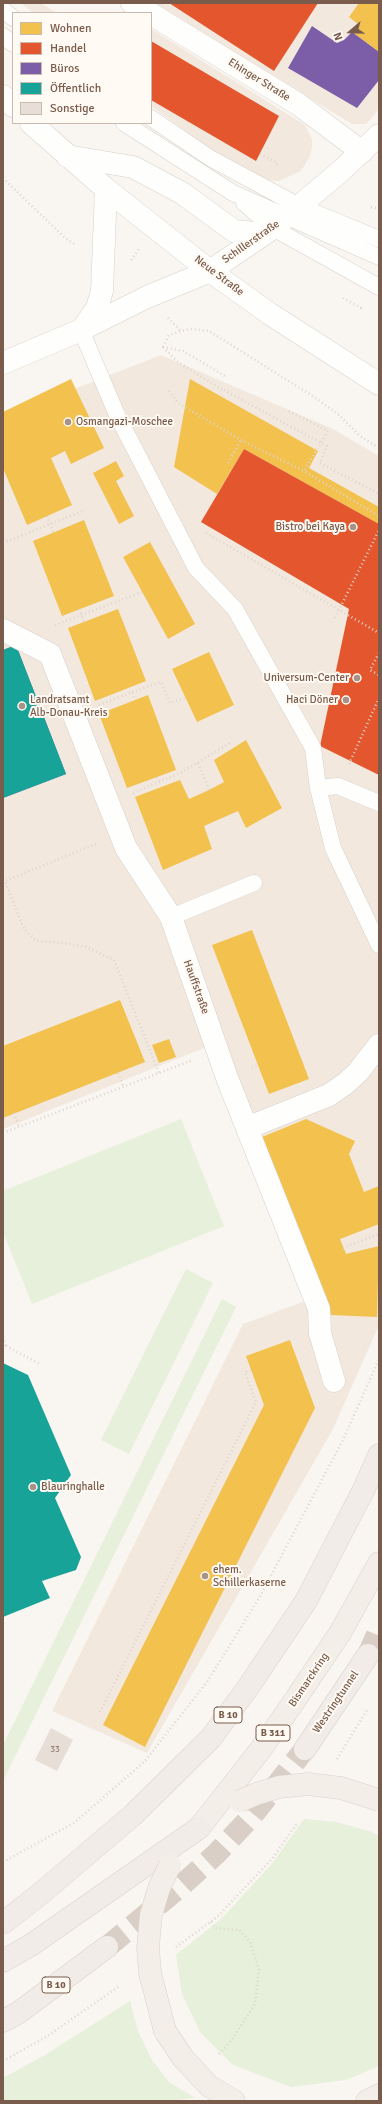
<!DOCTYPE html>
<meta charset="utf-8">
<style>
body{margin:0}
#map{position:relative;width:382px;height:2104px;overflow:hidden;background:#f9f5f0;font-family:Signika,sans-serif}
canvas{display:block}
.frame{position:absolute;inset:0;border:4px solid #7a5c4d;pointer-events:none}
.legend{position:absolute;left:12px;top:12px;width:140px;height:112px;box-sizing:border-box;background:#fffaf3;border:1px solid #cabbb1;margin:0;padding:5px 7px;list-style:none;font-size:12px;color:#7a5c4d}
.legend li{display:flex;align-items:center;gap:8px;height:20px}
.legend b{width:20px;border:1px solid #cabbb1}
.north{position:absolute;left:330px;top:12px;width:40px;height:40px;-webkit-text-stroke:3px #fffaf3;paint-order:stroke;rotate:250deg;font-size:11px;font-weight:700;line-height:16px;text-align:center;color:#7a5c4d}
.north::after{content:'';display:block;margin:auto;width:14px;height:18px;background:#7a5c4d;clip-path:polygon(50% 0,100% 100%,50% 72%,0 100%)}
</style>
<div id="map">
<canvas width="382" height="2104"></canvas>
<div class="frame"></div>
<ul class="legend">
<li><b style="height:11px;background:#f2c14e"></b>Wohnen</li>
<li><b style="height:11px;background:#e4572e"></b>Handel</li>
<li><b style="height:11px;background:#7b5ea7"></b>Büros</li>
<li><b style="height:11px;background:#17a398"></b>Öffentlich</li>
<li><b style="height:11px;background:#e6ded7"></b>Sonstige</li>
</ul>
<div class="north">N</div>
</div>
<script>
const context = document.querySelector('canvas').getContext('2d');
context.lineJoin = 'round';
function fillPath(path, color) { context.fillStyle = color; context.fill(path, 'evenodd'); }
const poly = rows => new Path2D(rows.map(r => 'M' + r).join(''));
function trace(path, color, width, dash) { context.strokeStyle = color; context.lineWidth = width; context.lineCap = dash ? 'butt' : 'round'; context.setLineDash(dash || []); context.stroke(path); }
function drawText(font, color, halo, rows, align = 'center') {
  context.font = font + ' Signika,sans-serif'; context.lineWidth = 4; context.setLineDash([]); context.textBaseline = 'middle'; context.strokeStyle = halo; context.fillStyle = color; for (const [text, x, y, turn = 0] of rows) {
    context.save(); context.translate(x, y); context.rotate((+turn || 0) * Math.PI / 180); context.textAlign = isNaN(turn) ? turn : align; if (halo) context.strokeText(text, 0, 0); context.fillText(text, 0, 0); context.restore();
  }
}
const residential = poly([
 [21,3,40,3,57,13,33,13],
 [154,3,379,3,379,109,366,124,352,124],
 [151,29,305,125,312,139,312,147,310,156,301,171,279,181,268,180,259,184,151,106],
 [161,355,333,429,379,456,379,1325,333,1429,147,1753,52,1711,243,1324,319,1296,221,1041,3,1129,3,417]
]);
const green = poly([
 [181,1119,224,1226,32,1304,3,1232,3,1191],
 [186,1269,213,1283,129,1454,101,1440],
 [222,1299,236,1307,3,1781,3,1745],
 [304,1819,336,1822,372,1832,379,1836,379,2066,346,2080,291,2087,233,2065,200,2032,182,1994,176,1955,222,1918,271,1865],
 [130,2001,138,2031,152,2060,169,2082,195,2098,165,2101,3,2101,3,2078,45,2055]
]);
const homes = poly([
 [359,3,379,3,379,52,352,32,358,24,349,17],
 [71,379,104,448,71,464,65,451,51,458,72,505,27,525,3,468,3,412],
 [190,379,318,451,309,468,379,507,379,524,244,449,217,494,174,467],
 [116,461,124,476,116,481,134,516,119,524,93,473],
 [84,520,114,596,62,616,33,541],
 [150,542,195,624,168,639,123,557],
 [118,609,146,681,95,701,68,628],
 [209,652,234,705,197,722,172,669],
 [148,695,176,770,127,788,99,714],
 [246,740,282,808,246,828,238,811,204,826,212,849,163,870,135,797,180,780,189,799,209,790,224,782,214,760],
 [252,930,309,1079,269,1094,212,945],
 [120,1000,145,1062,3,1118,3,1046],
 [169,1039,176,1057,159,1063,152,1045],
 [306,1119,355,1141,349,1154,364,1192,379,1186,379,1224,340,1239,346,1254,379,1246,377,1317,331,1315,262,1137],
 [290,1340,315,1408,145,1747,103,1725,264,1405,246,1356]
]);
const shops = poly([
 [169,3,318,3,274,71],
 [151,41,279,116,256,161,151,100],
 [244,449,379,524,379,775,320,746,349,609,201,522]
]);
const offices = poly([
 [312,26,337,43,344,40,352,32,379,52,379,80,357,108,288,68],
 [16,645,66,774,3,798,3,650]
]);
const public = poly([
 [16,645,66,774,3,798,3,650],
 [3,1363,28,1375,71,1475,55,1498,81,1557,76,1570,42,1581,50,1598,3,1617]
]);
const building = poly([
 [51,1728,73,1740,57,1771,35,1760]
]);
const trunkTunnel = poly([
 [368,1655,379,1630],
 [107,1947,181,1886,216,1854,251,1817,305,1749]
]);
const path = poly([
 [260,154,277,163,276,166],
 [3,178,65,238,76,245],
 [371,207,379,209],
 [131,260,139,249],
 [343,298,361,308,362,306],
 [168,318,181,331],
 [163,347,169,335,181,331,191,329,209,331,314,397,339,415,360,436,379,448],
 [163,347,178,362,224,391],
 [163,347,183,351,225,376],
 [224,390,319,442],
 [169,391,178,403,241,440,304,471,379,516],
 [289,411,328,431,304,471],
 [228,463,241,440],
 [320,463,379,494],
 [47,516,53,532],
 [206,533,379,633],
 [3,543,85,510],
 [79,609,84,622],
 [335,618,379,530],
 [55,625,142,592],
 [379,653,370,670,379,675],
 [132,692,161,682,170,703,185,698],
 [99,705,132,692,135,700],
 [198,763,209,790],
 [349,764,379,698],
 [157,777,160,782],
 [133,793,180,773,230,743],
 [96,844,5,881,24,929,37,941,64,943,86,947,114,960,159,1073],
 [252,1068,258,1065],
 [118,1073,123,1086],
 [14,1113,19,1127],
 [3,1133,193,1060],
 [343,1248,379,1234],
 [3,1337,6,1346,3,1347],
 [6,1346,40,1364],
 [100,1712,256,1402,245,1372,251,1370],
 [337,1759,367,1710],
 [3,1862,74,1823,145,1761,207,1682,259,1598,343,1440,379,1359],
 [211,1922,215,1928,239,1930,250,1942,259,1969,255,2004,231,2041,217,2056],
 [176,1947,217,1917,272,1859,298,1822],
 [3,2061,46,2037,118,1987]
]);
const service = poly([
 [3,10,13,18],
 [3,36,13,44],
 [151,118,210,158,299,206,379,239],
 [124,123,233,193,379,257],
 [244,203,273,228,379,287],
 [81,330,117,415,196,568,235,609,313,748,318,788,333,848,379,945],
 [318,788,338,786,379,803],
 [171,917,254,883]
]);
const minor = poly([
 [132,3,149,13],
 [151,14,298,104,362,152],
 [67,156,133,167,182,193,234,231,255,233,269,229],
 [83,328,97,308,102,291,106,189],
 [3,363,81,330,147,297,210,271,273,228,342,170,379,135],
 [3,630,50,654,126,848,171,917,227,1078,319,1309,320,1333,334,1381],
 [247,1128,329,1095,345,1084,358,1072,379,1045]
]);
const secondary = poly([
 [3,96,13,106],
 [31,123,106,189,210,271,270,314,379,384]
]);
const primary = poly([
 [199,1828,261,1749,293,1703,340,1633,379,1563],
 [165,2031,183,2058,209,2086,234,2101],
 [367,2101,379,2095]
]);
const trunk = poly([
 [305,1749,368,1655],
 [3,1923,39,1895,133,1815,211,1738,249,1686,306,1601,364,1489,379,1455],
 [3,1961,31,1945,199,1828],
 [3,2021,18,2013,107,1947]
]);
const pathBridge = poly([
 [319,442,327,446,320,463]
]);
const primaryBridge = poly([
 [240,1801,256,1794,279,1787,308,1784,341,1788,379,1800],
 [165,2031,150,1973,148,1947,151,1915,159,1888,170,1865]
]);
const markers = [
 [68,422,4,"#a69286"],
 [353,527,4,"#a69286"],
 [357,678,4,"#a69286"],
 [346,700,4,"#a69286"],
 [22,706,4,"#a69286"],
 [33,1487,4,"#a69286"],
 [205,1576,4,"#a69286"]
];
const numberNames = [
 ["33",55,1750]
];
const shields = [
 [228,1715,28],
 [273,1733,34],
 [56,1985,28]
];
const shieldNames = [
 ["B 10",228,1715],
 ["B 311",273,1733],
 ["B 10",56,1985]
];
const streetNames = [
 ["Ehinger Straße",259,80,32],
 ["Schillerstraße",251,242,-35],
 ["Neue Straße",219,276,37],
 ["Hauffstraße",196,987,70],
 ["Bismarckring",309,1680,-56],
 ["Westringtunnel",336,1702,-56]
];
const poiNames = [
 ["Osmangazi-Moschee",76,422],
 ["Bistro bei Kaya",345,527,"right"],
 ["Universum-Center",349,678,"right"],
 ["Landratsamt",30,700],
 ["Alb-Donau-Kreis",30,713],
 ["Haci Döner",338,700,"right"],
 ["Blauringhalle",41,1487],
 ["ehem.",213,1570],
 ["Schillerkaserne",213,1583]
];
fillPath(residential, '#f2e8de');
fillPath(green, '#e7f0db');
fillPath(homes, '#f2c14e');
fillPath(shops, '#e4572e');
fillPath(offices, '#7b5ea7');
fillPath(public, '#17a398');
fillPath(building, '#e6ded7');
trace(trunkTunnel, '#d9cfc7', 22, [22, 11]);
trace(service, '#d7d1cb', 17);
trace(minor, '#d7d1cb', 23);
trace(secondary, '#d9d2cb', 23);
trace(primary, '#dad1cc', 23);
trace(trunk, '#dad1cc', 23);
trace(path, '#dcd5d0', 2.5, [1, 3]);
trace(service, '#fefefd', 16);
trace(minor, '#fefefd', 22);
trace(secondary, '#fefefd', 22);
trace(primary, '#f3eee8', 22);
trace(trunk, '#f2ece8', 22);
trace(primaryBridge, '#dad1cc', 23, []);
trace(pathBridge, '#dcd5d0', 2.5, [1, 3]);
trace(primaryBridge, '#f3eee8', 22);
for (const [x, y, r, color] of markers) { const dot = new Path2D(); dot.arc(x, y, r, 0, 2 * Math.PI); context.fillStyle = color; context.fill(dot); trace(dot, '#fffaf3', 1.5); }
drawText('9px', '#977e72', null, numberNames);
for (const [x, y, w] of shields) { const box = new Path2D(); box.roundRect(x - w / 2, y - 8, w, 16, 3); context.fillStyle = '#fffaf3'; context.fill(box); trace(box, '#7a5c4d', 1); }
drawText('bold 10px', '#7a5c4d', null, shieldNames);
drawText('11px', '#7a5c4d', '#fffaf3', streetNames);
drawText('11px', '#7a5c4d', '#fffaf3', poiNames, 'left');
</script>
